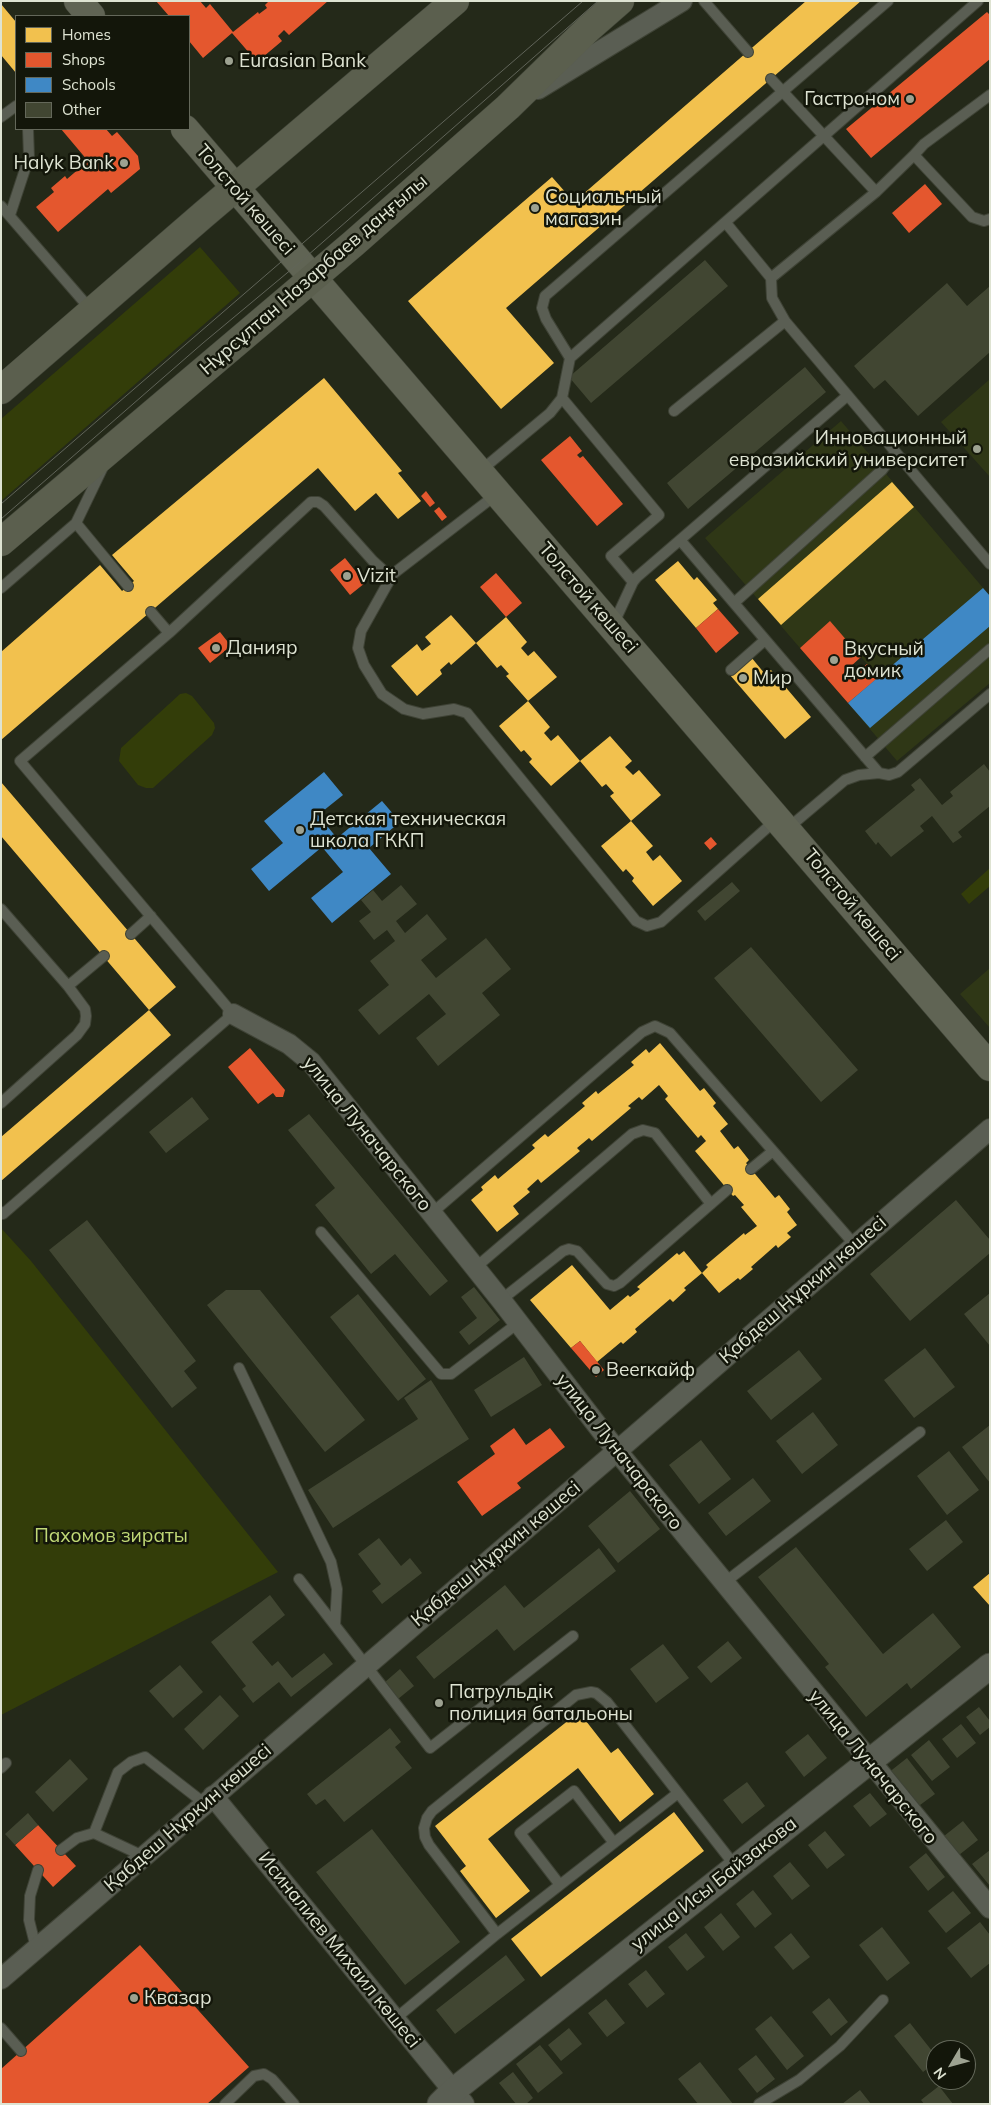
<!DOCTYPE html>
<meta charset="utf-8">
<style>
body{margin:0}
#map{position:relative;width:991px;height:2105px;overflow:hidden;background:#242919;font-family:Mulish,sans-serif}
canvas{display:block}
.frame{position:absolute;inset:0;border:2px solid #dee3d2;pointer-events:none}
.legend{position:absolute;left:15px;top:15px;width:175px;height:115px;box-sizing:border-box;background:#13160a;border:1px solid #64685a;margin:0;padding:6px 9px;list-style:none;font-size:15px;color:#dee3d2}
.legend li{display:flex;align-items:center;gap:10px;height:25px}
.legend b{width:25px;border:1px solid #64685a}
.north{position:absolute;left:926px;top:2040px;width:50px;height:50px;box-sizing:border-box;background:#13160a;border:1px solid #64685a;border-radius:50%;rotate:233deg;font-size:14px;font-weight:700;line-height:20px;text-align:center;color:#dee3d2}
.north::after{content:'';display:block;margin:auto;width:18px;height:22px;background:#9da291;clip-path:polygon(50% 0,100% 100%,50% 72%,0 100%)}
</style>
<div id="map">
<canvas width="991" height="2105"></canvas>
<div class="frame"></div>
<ul class="legend">
<li><b style="height:14px;background:#f2c14e"></b>Homes</li>
<li><b style="height:14px;background:#e4572e"></b>Shops</li>
<li><b style="height:14px;background:#3f88c5"></b>Schools</li>
<li><b style="height:14px;background:#414632"></b>Other</li>
</ul>
<div class="north">N</div>
</div>
<script>
const context = document.querySelector('canvas').getContext('2d');
context.lineJoin = 'round';
function fillPath(path, color) { context.fillStyle = color; context.fill(path, 'evenodd'); }
const poly = rows => new Path2D(rows.map(r => 'M' + r).join(''));
function trace(path, color, width, dash) { context.strokeStyle = color; context.lineWidth = width; context.lineCap = dash ? 'butt' : 'round'; context.setLineDash(dash || []); context.stroke(path); }
function drawText(font, color, halo, rows, align = 'center') {
  context.font = font + ' Mulish,sans-serif'; context.lineWidth = 5; context.setLineDash([]); context.textBaseline = 'middle'; context.strokeStyle = halo; context.fillStyle = color; for (const [text, x, y, turn = 0] of rows) {
    context.save(); context.translate(x, y); context.rotate((+turn || 0) * Math.PI / 180); context.textAlign = isNaN(turn) ? turn : align; if (halo) context.strokeText(text, 0, 0); context.fillText(text, 0, 0); context.restore();
  }
}
const built = poly([
 [990,379,990,477,941,422],
 [841,421,990,596,990,683,897,761,848,703,879,677,861,657,830,622,800,648,705,538],
 [990,968,990,1028,960,994]
]);
const green = poly([
 [200,247,240,293,1,501,1,419],
 [186,693,192,696,214,723,215,728,212,735,153,788,146,788,138,785,119,761,121,748,180,694],
 [990,868,990,886,969,904,961,894],
 [1,1228,31,1261,278,1572,1,1715]
]);
const homes = poly([
 [806,1,861,1,506,308,554,363,501,409,408,301,552,177,574,202],
 [1,4,16,22,16,73,1,55],
 [324,378,402,471,398,473,421,501,398,519,376,493,355,511,318,468,1,740,1,652,100,565,122,591,134,581,112,555],
 [892,482,914,507,781,625,758,599],
 [678,561,694,580,697,577,717,600,713,603,718,609,696,628,655,580],
 [451,615,476,643,451,665,449,662,440,670,442,674,417,696,391,666,417,644,422,651,431,644,425,637],
 [506,617,527,642,521,648,528,656,534,651,557,677,528,701,550,727,544,733,551,741,558,735,580,761,551,786,529,762,532,759,524,750,521,752,499,726,528,701,506,676,509,674,501,665,497,668,476,643],
 [751,657,765,674,771,670,811,717,785,739,730,675],
 [610,736,632,761,625,767,633,775,639,770,661,795,631,821,653,846,646,852,653,861,660,855,682,881,653,906,632,881,634,878,626,869,623,872,601,846,631,821,610,796,614,793,606,784,602,787,580,761],
 [1,782,176,987,149,1010,1,836],
 [149,1010,171,1035,1,1181,1,1137],
 [660,1043,700,1091,704,1088,716,1103,713,1106,728,1124,720,1131,734,1149,738,1146,749,1160,746,1163,775,1198,779,1195,790,1209,787,1212,797,1225,787,1233,791,1237,778,1248,776,1245,751,1267,753,1269,740,1280,738,1278,719,1293,702,1273,684,1288,686,1290,673,1302,670,1299,635,1329,637,1332,623,1344,621,1342,597,1362,580,1341,571,1348,530,1300,572,1265,610,1310,628,1295,630,1297,640,1289,637,1287,677,1253,679,1255,684,1251,702,1273,708,1267,706,1265,744,1233,745,1235,757,1226,741,1207,744,1205,735,1195,733,1196,695,1151,706,1141,701,1135,698,1138,665,1099,668,1096,659,1085,642,1100,639,1097,628,1106,631,1108,592,1141,589,1138,577,1148,580,1151,541,1183,538,1179,527,1189,530,1192,513,1206,519,1214,497,1232,471,1200,483,1190,481,1187,495,1175,498,1179,535,1148,532,1145,545,1134,548,1137,585,1106,582,1103,596,1091,598,1094,634,1065,631,1062,646,1049,649,1053],
 [990,1573,990,1606,973,1587],
 [579,1712,611,1753,618,1748,654,1794,620,1822,578,1768,488,1839,530,1891,496,1918,460,1871,466,1866,435,1826],
 [674,1812,704,1851,541,1977,511,1939]
]);
const shops = poly([
 [156,1,200,1,206,8,210,4,233,32,258,12,259,14,267,8,265,5,269,1,328,1,289,35,284,30,278,36,282,41,257,62,232,33,203,58,189,41,189,16,169,16],
 [987,12,990,15,990,59,871,158,846,129],
 [61,129,106,129,112,136,117,132,138,156,140,169,111,193,108,189,58,232,36,207,54,192,51,188,65,176,67,179,88,161],
 [925,184,942,204,909,233,892,213],
 [570,436,582,451,577,455,580,458,583,456,623,504,597,526,541,460],
 [426,491,435,503,430,507,421,496],
 [439,507,447,517,442,521,434,511],
 [345,558,365,583,350,595,330,570],
 [496,573,522,603,506,617,480,587],
 [718,609,739,633,716,653,696,628],
 [830,621,861,657,849,668,854,675,867,664,879,677,848,703,800,648],
 [220,632,231,646,210,663,198,648],
 [711,837,717,844,710,850,704,843],
 [250,1048,285,1090,283,1097,276,1097,273,1093,258,1104,228,1067],
 [580,1341,604,1370,596,1377,571,1348],
 [514,1428,526,1445,550,1428,565,1447,517,1483,521,1488,482,1516,457,1482,495,1454,490,1446],
 [38,1825,76,1866,53,1887,15,1845],
 [140,1945,249,2067,207,2104,1,2104,1,2069]
]);
const schools = poly([
 [983,588,990,596,990,626,870,728,848,703],
 [324,772,343,795,318,815,337,838,382,801,400,822,369,848,391,874,332,923,311,898,343,872,322,847,269,891,251,869,283,843,264,821]
]);
const building = poly([
 [705,260,728,286,591,403,569,377],
 [947,283,967,306,990,286,990,352,918,416,885,380,874,389,854,366],
 [805,367,826,392,688,509,667,483],
 [984,764,990,772,990,806,958,832,962,837,953,843,932,816,920,826,924,831,891,857,878,842,876,845,865,831,915,790,911,785,920,778,942,805,953,796,950,792],
 [732,882,740,891,705,921,697,911],
 [401,885,417,904,396,921,405,933,427,914,447,939,421,960,436,978,486,938,511,969,482,993,500,1015,438,1066,416,1038,446,1014,429,994,379,1035,358,1010,389,985,370,961,395,941,387,930,374,940,359,921,371,912,361,900,373,890,382,901],
 [751,947,858,1070,821,1102,714,978],
 [192,1097,209,1119,166,1153,149,1132],
 [309,1114,448,1281,430,1296,395,1254,371,1274,315,1205,335,1188,288,1130],
 [956,1200,990,1240,990,1253,910,1321,870,1274],
 [87,1220,196,1361,184,1371,197,1388,172,1408,49,1250],
 [474,1287,500,1320,469,1345,459,1332,477,1318,461,1297],
 [226,1290,260,1290,365,1420,325,1452,207,1305],
 [990,1293,990,1346,964,1314],
 [358,1294,426,1379,398,1401,330,1317],
 [925,1348,955,1387,914,1418,884,1380],
 [799,1350,822,1379,771,1420,747,1391],
 [524,1357,542,1385,491,1417,474,1390],
 [431,1380,469,1439,333,1528,308,1490,418,1419,404,1398],
 [813,1412,838,1445,802,1474,776,1441],
 [990,1425,990,1483,962,1447],
 [701,1440,731,1479,699,1504,669,1465],
 [949,1451,979,1490,947,1515,917,1476],
 [753,1478,771,1501,726,1536,708,1513],
 [630,1491,660,1529,618,1563,588,1526],
 [946,1520,963,1542,927,1571,909,1549],
 [379,1538,401,1566,410,1558,422,1573,382,1604,372,1591,381,1584,358,1554],
 [796,1547,883,1654,933,1613,961,1647,911,1689,907,1683,866,1717,825,1667,829,1664,758,1577],
 [599,1548,616,1571,514,1651,497,1629,434,1679,416,1657,505,1585,524,1608],
 [270,1595,285,1615,252,1642,272,1666,278,1661,292,1678,324,1653,333,1664,291,1697,279,1682,253,1703,242,1689,246,1686,211,1642],
 [728,1641,742,1658,711,1683,697,1667],
 [663,1644,689,1678,656,1703,630,1669],
 [180,1665,203,1692,173,1718,149,1691],
 [400,1669,414,1686,398,1699,385,1682],
 [220,1695,239,1716,203,1750,184,1729],
 [979,1707,990,1721,990,1727,980,1735,966,1717],
 [961,1724,976,1743,957,1758,942,1739],
 [390,1728,401,1742,395,1747,412,1768,344,1822,325,1799,316,1805,307,1794],
 [808,1734,827,1758,804,1777,785,1752],
 [929,1740,950,1767,932,1781,911,1755],
 [907,1758,935,1794,916,1808,888,1773],
 [70,1759,88,1779,53,1812,35,1792],
 [747,1782,765,1806,742,1824,723,1800],
 [870,1793,887,1814,870,1827,853,1806],
 [28,1813,38,1825,15,1845,5,1834],
 [963,1821,978,1840,959,1855,944,1836],
 [372,1829,460,1942,405,1985,316,1872],
 [825,1831,845,1855,827,1869,808,1845],
 [990,1850,990,1886,972,1864],
 [926,1853,945,1877,928,1891,909,1867],
 [790,1862,810,1886,792,1900,773,1876],
 [753,1890,772,1914,755,1928,736,1904],
 [953,1891,971,1913,946,1933,928,1911],
 [721,1913,740,1937,723,1951,704,1927],
 [980,1922,990,1935,990,1963,971,1978,947,1948],
 [882,1927,910,1963,887,1981,859,1945],
 [686,1933,705,1957,687,1971,668,1947],
 [791,1933,810,1957,793,1970,774,1947],
 [506,1955,525,1980,455,2034,436,2010],
 [646,1970,665,1994,647,2008,628,1984],
 [829,1998,848,2022,831,2036,812,2012],
 [606,1999,625,2023,607,2037,588,2013],
 [771,2016,804,2056,787,2070,755,2029],
 [910,2023,936,2056,936,2062,923,2072,894,2036],
 [569,2028,582,2044,561,2061,548,2045],
 [540,2045,563,2073,538,2093,516,2064],
 [756,2055,775,2079,757,2093,738,2069],
 [700,2062,733,2104,698,2104,678,2079],
 [513,2072,533,2098,526,2104,516,2104,499,2083],
 [939,2086,953,2104,924,2104,921,2100],
 [860,2090,871,2104,842,2104]
]);
const service = poly([
 [704,1,748,52],
 [771,79,876,192,914,155],
 [990,95,924,144,914,155,972,217,984,221,990,219],
 [1,117,16,106],
 [1,206,91,310],
 [10,215,29,157,28,129],
 [726,223,771,278,772,298,785,321,990,564],
 [771,278,876,192],
 [570,358,978,1],
 [562,398,659,515,611,556,633,582],
 [674,411,785,321],
 [479,472,550,413,562,398,570,358,546,319,542,308,545,296,888,1],
 [76,523,128,586],
 [681,541,879,773],
 [393,574,361,631,358,648,364,665,382,694,404,709,423,714,454,709,467,713,636,921,647,926,661,922,777,819],
 [1,588,76,523,103,467],
 [734,603,882,470,895,453],
 [151,612,169,633],
 [613,625,633,582,637,577,847,396],
 [731,670,765,640],
 [865,757,990,649],
 [787,829,845,780,859,775,879,773,889,775,898,772,990,694],
 [1,909,68,986,85,1009,86,1016,85,1024,77,1035,1,1103],
 [131,934,151,916],
 [68,986,104,956],
 [751,1169,773,1151,854,1244],
 [1,1212,3,1214,233,1014,20,761,169,633,311,502,318,502,324,506,373,561,383,570,393,574,497,494],
 [432,1213,642,1032,655,1026,670,1033,773,1151],
 [321,1232,441,1374,451,1374,518,1323],
 [475,1268,632,1134,643,1130,655,1133,711,1204],
 [501,1300,563,1251,569,1249,577,1251,607,1284,614,1286,620,1283,727,1190],
 [239,1368,331,1562,337,1589,335,1625],
 [299,1579,430,1748,573,1636],
 [724,1583,920,1432],
 [1,1768,6,1763],
 [94,1833,118,1772,131,1762,145,1757,204,1803],
 [61,1850,77,1838,94,1833,143,1856],
 [560,1885,520,1833,574,1791,614,1843],
 [497,1934,678,1793],
 [36,1948,29,1920,30,1896,38,1870],
 [395,2019,497,1934,429,1845,425,1837,424,1828,427,1818,432,1811,576,1695,591,1692,596,1693,607,1702,736,1867],
 [1,2028,21,2051],
 [225,2104,254,2076,264,2074,272,2079,294,2104],
 [759,2104,799,2080,840,2046,883,2000]
]);
const minor = poly([
 [538,89,682,1],
 [233,1014,289,1044,311,1062,501,1300,617,1451,990,1908],
 [213,1796,464,2104],
 [1,1979,617,1451,990,1129]
]);
const tertiary = poly([
 [440,2104,453,2091,990,1666]
]);
const secondary = poly([
 [78,1,91,16],
 [185,129,990,1067]
]);
const primary = poly([
 [1,390,203,215,455,1],
 [1,542,354,243,508,107,588,29,620,1]
]);
const tram = poly([
 [1,504,583,1],
 [1,519,203,343,299,263,598,1]
]);
const markers = [
 [229,61,5,"#9da291"],
 [910,99,5,"#9da291"],
 [124,163,5,"#9da291"],
 [535,208,5,"#9da291"],
 [977,449,5,"#9da291"],
 [347,576,5,"#9da291"],
 [216,648,5,"#9da291"],
 [834,660,5,"#9da291"],
 [743,678,5,"#9da291"],
 [300,830,5,"#9da291"],
 [596,1370,5,"#9da291"],
 [439,1703,5,"#9da291"],
 [134,1998,5,"#9da291"]
];
const poiNames = [
 ["Eurasian Bank",239,61],
 ["Гастроном",900,99,"right"],
 ["Halyk Bank",114,163,"right"],
 ["Социальный",545,197],
 ["магазин",545,219],
 ["Инновационный",967,438,"right"],
 ["евразийский университет",967,460,"right"],
 ["Vizit",357,576],
 ["Данияр",226,648],
 ["Вкусный",844,649],
 ["домик",844,671],
 ["Мир",753,678],
 ["Детская техническая",310,819],
 ["школа ГККП",310,841],
 ["Beerкайф",606,1370],
 ["Патрульдік",449,1692],
 ["полиция батальоны",449,1714],
 ["Квазар",144,1998]
];
const streetNames = [
 ["Толстой көшесі",245,200,49],
 ["Нұрсұлтан Назарбаев даңғылы",314,275,-41],
 ["Толстой көшесі",588,598,49],
 ["Толстой көшесі",852,905,50],
 ["улица Луначарского",367,1134,51],
 ["Қабдеш Нұркин көшесі",803,1290,-41],
 ["улица Луначарского",619,1452,52],
 ["Қабдеш Нұркин көшесі",496,1554,-40],
 ["улица Луначарского",873,1767,51],
 ["Қабдеш Нұркин көшесі",188,1818,-41],
 ["улица Исы Байзакова",714,1884,-38],
 ["Исиналиев Михаил көшесі",339,1950,51]
];
const parkNames = [
 ["Пахомов зираты",111,1536]
];
fillPath(built, '#2f3716');
fillPath(green, '#333d09');
fillPath(homes, '#f2c14e');
fillPath(shops, '#e4572e');
fillPath(schools, '#3f88c5');
fillPath(building, '#414632');
trace(service, '#3f4336', 12);
trace(minor, '#3f4336', 22);
trace(tertiary, '#3f4336', 27);
trace(secondary, '#3f4336', 29);
trace(primary, '#3f4336', 29);
trace(service, '#5a5e53', 10);
trace(minor, '#5a5e53', 20);
trace(tertiary, '#5a5e53', 25);
trace(secondary, '#606454', 28);
trace(primary, '#5b5f4e', 28);
trace(tram, '#606459', 1);
for (const [x, y, r, color] of markers) { const dot = new Path2D(); dot.arc(x, y, r, 0, 2 * Math.PI); context.fillStyle = color; context.fill(dot); trace(dot, '#13160a', 2); }
drawText('19px', '#dee3d2', '#13160a', poiNames, 'left');
drawText('19px', '#dee3d2', '#13160a', streetNames);
drawText('19px', '#c0d876', '#13160a', parkNames);
</script>
